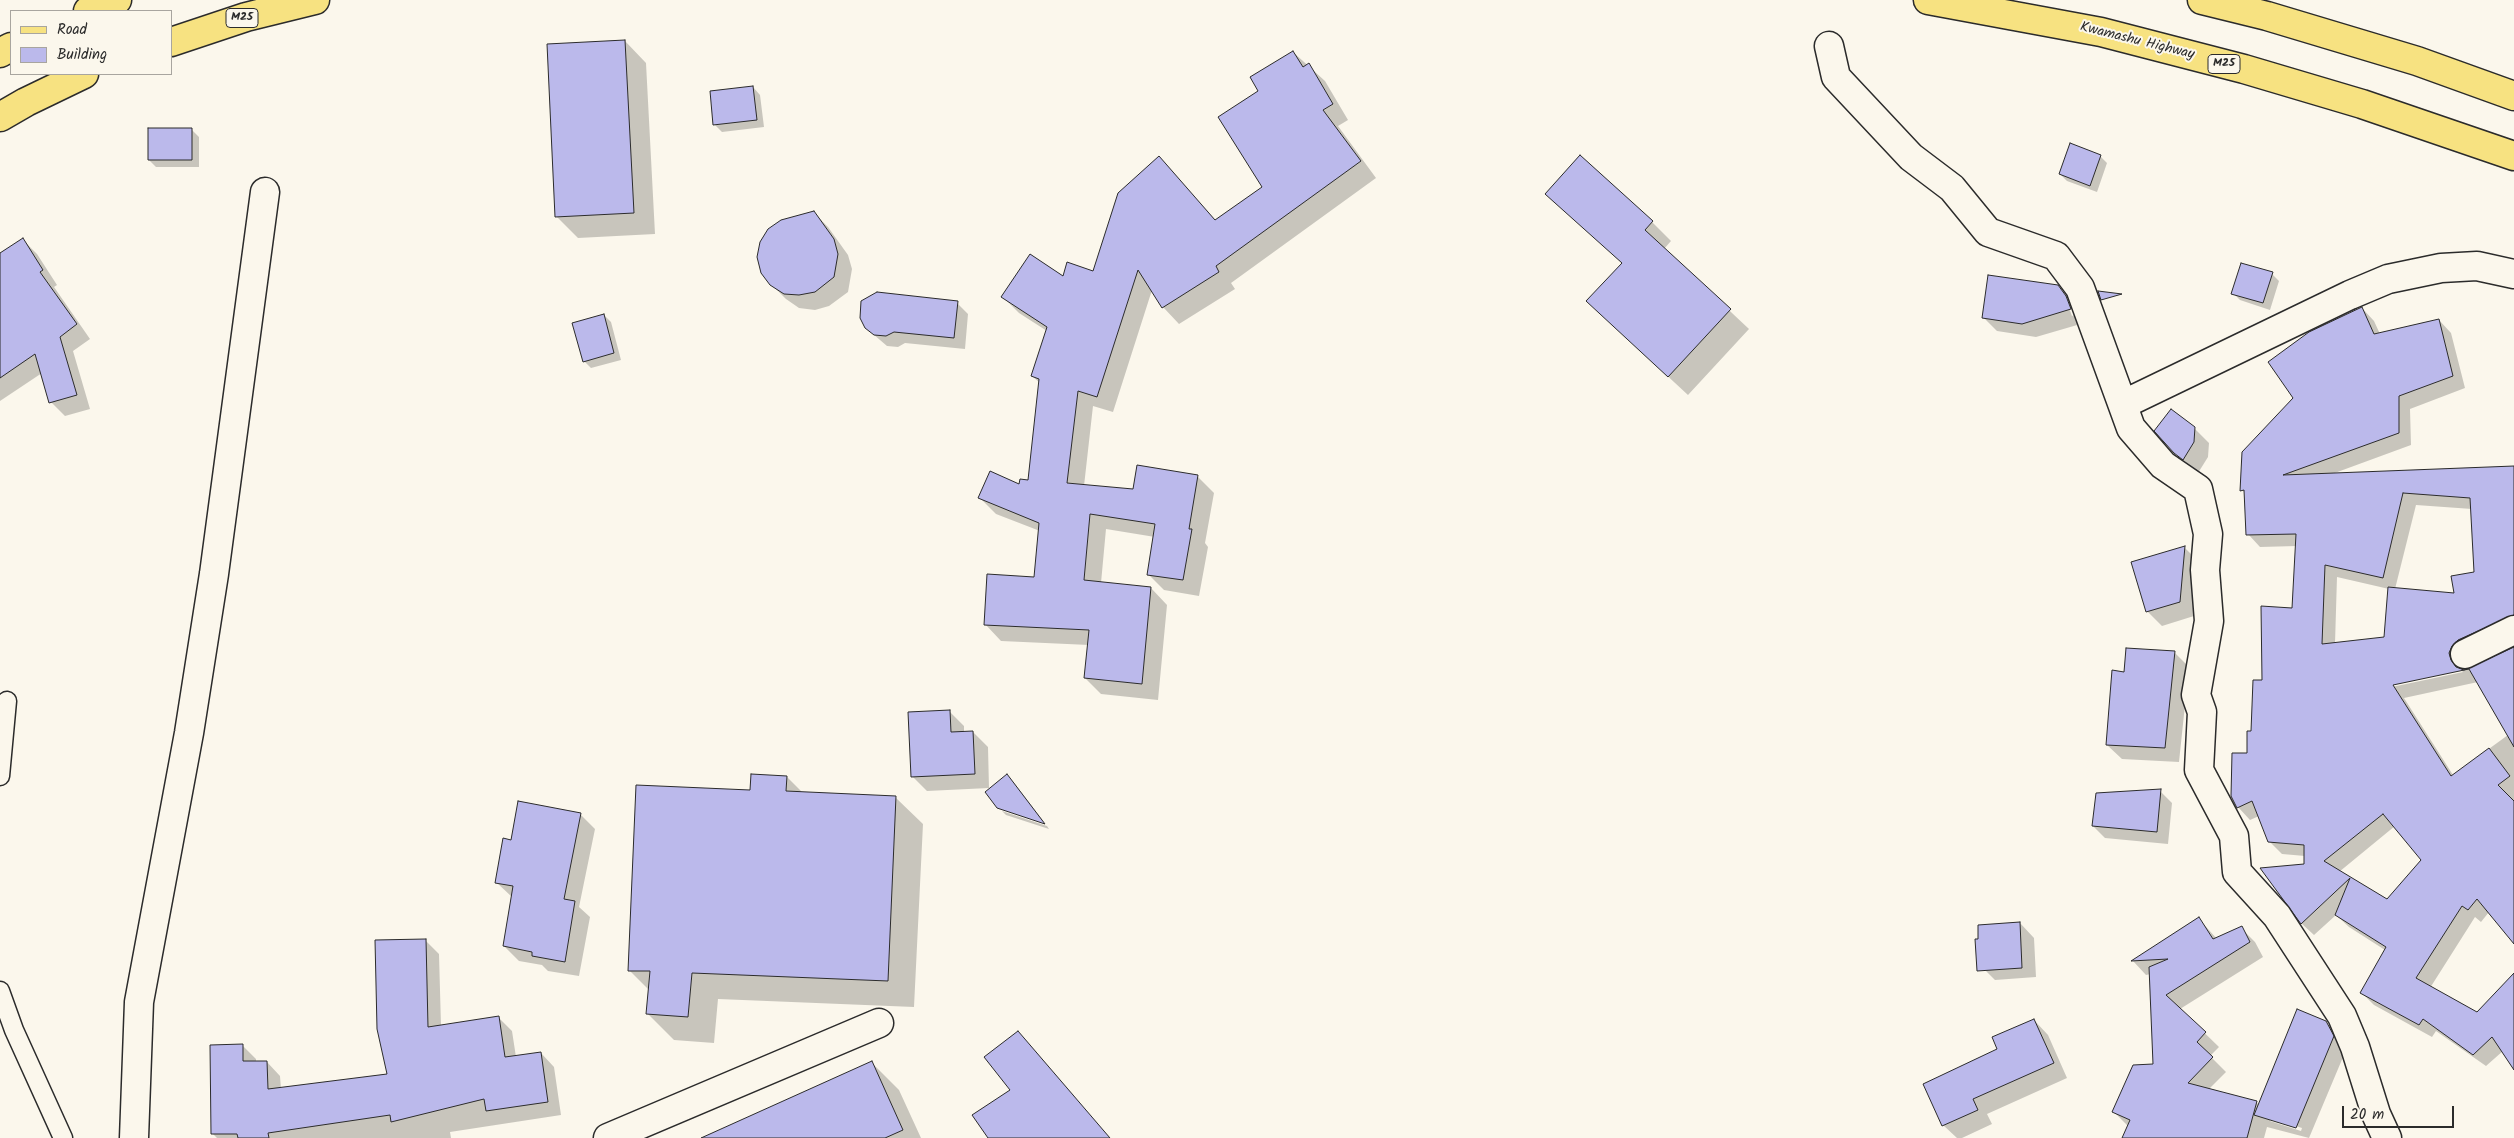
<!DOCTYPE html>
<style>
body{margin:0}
#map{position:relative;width:2514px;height:1138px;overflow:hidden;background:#fbf7ec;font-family:Kalam,sans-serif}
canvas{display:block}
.legend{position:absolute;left:10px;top:10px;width:162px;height:65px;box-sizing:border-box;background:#fbf7ec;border:1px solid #a8a59f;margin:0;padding:6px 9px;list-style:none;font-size:15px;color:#2b2b2b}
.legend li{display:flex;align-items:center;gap:10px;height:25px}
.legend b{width:25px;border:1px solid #a8a59f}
.scale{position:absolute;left:2342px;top:1106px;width:112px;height:22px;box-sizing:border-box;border:2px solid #2b2b2b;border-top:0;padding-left:6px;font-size:15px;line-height:18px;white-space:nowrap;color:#2b2b2b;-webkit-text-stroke:4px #fbf7ec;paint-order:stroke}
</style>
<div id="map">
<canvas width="2514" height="1138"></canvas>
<ul class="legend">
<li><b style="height:6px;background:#f7e281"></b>Road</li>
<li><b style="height:14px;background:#bbb9eb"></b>Building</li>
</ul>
<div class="scale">20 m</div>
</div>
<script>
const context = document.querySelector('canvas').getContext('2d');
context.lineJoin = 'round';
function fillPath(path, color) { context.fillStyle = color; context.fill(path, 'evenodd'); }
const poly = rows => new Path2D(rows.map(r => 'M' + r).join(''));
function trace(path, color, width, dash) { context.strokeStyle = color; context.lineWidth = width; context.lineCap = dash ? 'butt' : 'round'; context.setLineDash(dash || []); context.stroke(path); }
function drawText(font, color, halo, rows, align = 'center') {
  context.font = font + ' Kalam,sans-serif'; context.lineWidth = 4; context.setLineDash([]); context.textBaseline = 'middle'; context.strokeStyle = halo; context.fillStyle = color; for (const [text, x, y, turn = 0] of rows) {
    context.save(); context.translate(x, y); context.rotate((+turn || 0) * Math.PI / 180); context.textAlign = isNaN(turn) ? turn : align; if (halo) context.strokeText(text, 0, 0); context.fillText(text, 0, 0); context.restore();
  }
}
const shadow = poly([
 [625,41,646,63,655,234,578,238,556,216],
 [1293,52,1325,81,1348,120,1338,126,1376,178,1231,283,1235,289,1179,324,1163,307,1152,290,1113,412,1093,406,1084,486,1134,490,1198,477,1214,493,1205,543,1208,547,1199,596,1164,590,1148,574,1155,537,1106,529,1101,583,1151,588,1167,605,1158,700,1101,694,1085,678,1089,645,1001,641,985,624,1036,578,1040,531,996,514,980,498,1029,481,1040,383,1032,376,1047,331,1019,313,1003,297,1064,278,1094,272,1159,158,1216,221,1264,187,1260,92],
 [753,87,760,95,764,127,722,132,715,125],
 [192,130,199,137,199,167,156,167,149,160],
 [2100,156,2107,163,2097,192,2067,181,2060,174],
 [1547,194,1652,222,1671,241,1664,249,1749,329,1688,395,1607,320,1623,264],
 [813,212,828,227,848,255,852,269,848,292,829,306,815,310,799,308,786,299,771,284],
 [23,240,37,254,57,285,54,287,90,339,73,351,90,409,65,416,51,402,42,373,0,401,0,255],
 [2272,274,2279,281,2270,310,2240,300,2233,293],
 [2058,286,2071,300,2084,323,2036,337,1997,331,1984,318],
 [2065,297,2068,297,2075,315,2072,316],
 [957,303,968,314,965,349,905,343,898,347,887,346,866,328],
 [2362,308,2374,321,2380,334,2439,320,2451,333,2465,388,2410,409,2411,445,2332,474,2514,474,2514,632,2461,665,2462,670,2472,669,2514,648,2514,942,2489,912,2481,922,2475,917,2430,988,2477,1013,2514,978,2514,1068,2503,1051,2486,1066,2436,1031,2432,1037,2374,1005,2362,993,2385,950,2349,927,2336,915,2314,935,2301,923,2305,856,2282,854,2269,841,2259,816,2250,820,2238,807,2263,681,2293,609,2297,546,2260,547,2248,534,2246,494,2242,490,2295,399],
 [2416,505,2472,509,2476,573,2455,594,2395,589],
 [2337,577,2389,589,2385,638,2335,644],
 [2461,670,2463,672,2387,688,2387,685],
 [2478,682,2508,735,2453,775,2404,698],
 [2395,826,2423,860,2387,901,2339,872],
 [604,315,611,322,621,360,591,368,584,361],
 [2194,428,2209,443,2208,457,2198,473,2174,452],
 [2184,547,2199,562,2194,616,2162,626,2147,611],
 [2175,653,2189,667,2179,762,2122,759,2107,745],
 [950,712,964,726,964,732,973,732,988,747,989,788,927,791,912,776],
 [1007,776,1014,783,1044,822,998,807],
 [787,777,803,793,896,798,923,824,914,1007,718,999,714,1043,674,1040,647,1013,649,990,629,970,751,791],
 [2160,791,2172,803,2168,844,2105,838,2093,826],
 [1002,811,1047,826,1049,829,1006,815],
 [580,814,595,829,579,907,590,917,579,976,548,971,542,965,519,961,504,946,512,897,496,882,512,842],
 [2199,919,2217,939,2241,928,2255,942,2263,957,2180,1009,2219,1047,2210,1056,2226,1072,2209,1089,2256,1102,2259,1105,2326,1022,2339,1035,2346,1050,2309,1138,2267,1127,2264,1138,2125,1138,2129,1127,2114,1112,2154,1065,2151,974,2146,975,2133,961],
 [2270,1118,2302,1128,2301,1131,2270,1121],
 [2020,923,2034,938,2036,977,1995,980,1981,966],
 [425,940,439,954,441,1026,499,1018,512,1031,516,1057,541,1053,554,1067,561,1115,450,1132,451,1138,217,1138,213,1134,242,1045,256,1059,256,1062,267,1062,280,1076,281,1089,389,1075],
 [2034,1020,2048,1035,2067,1078,1987,1114,1992,1124,1962,1138,1957,1138,1943,1125,1999,1050],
 [871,1062,899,1090,921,1138,704,1138]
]);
const building = poly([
 [625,40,634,213,555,217,547,44,625,40],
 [1293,51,1303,67,1309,63,1333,104,1323,110,1361,161,1216,266,1219,272,1162,308,1138,270,1097,397,1078,391,1067,483,1133,489,1137,465,1198,475,1189,529,1192,529,1183,580,1147,575,1155,524,1090,514,1084,580,1151,587,1142,684,1084,678,1089,630,984,625,987,574,1034,577,1039,523,978,498,990,471,1019,484,1020,479,1028,480,1039,379,1031,376,1047,327,1001,297,1030,254,1063,276,1067,262,1093,271,1118,193,1159,156,1215,220,1262,187,1218,117,1258,91,1250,77,1293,51],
 [753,86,757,120,713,125,710,91,753,86],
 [148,128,192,128,192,160,148,160,148,128],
 [2070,143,2101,155,2090,186,2059,174,2070,143],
 [1580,155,1653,221,1645,230,1731,309,1668,377,1586,301,1622,263,1545,194,1580,155],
 [814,211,834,239,838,254,834,277,815,292,799,295,784,294,770,285,761,273,757,257,760,242,768,229,781,220,814,211],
 [23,238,43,270,40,272,77,324,60,337,77,395,49,403,35,354,0,378,0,253,23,238],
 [2241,263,2273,272,2263,303,2231,294,2241,263],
 [1988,275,2058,285,2066,296,2071,309,2022,324,1982,318,1988,275],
 [2098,291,2122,294,2101,300,2098,291],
 [877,292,958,301,954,338,894,332,886,336,874,335,865,328,860,318,861,301,877,292],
 [2362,307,2374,334,2439,319,2453,376,2399,396,2399,433,2283,475,2514,466,2514,615,2458,640,2452,646,2449,653,2451,660,2456,667,2464,670,2514,647,2514,747,2469,669,2393,685,2451,776,2489,748,2510,776,2498,785,2514,801,2514,944,2477,899,2468,910,2462,906,2416,978,2477,1012,2514,973,2514,1070,2492,1037,2473,1055,2423,1019,2419,1025,2360,993,2386,947,2335,915,2350,878,2301,924,2260,868,2304,864,2304,845,2268,842,2252,801,2237,808,2231,796,2232,753,2247,753,2247,731,2251,731,2253,680,2262,680,2261,606,2292,608,2296,534,2246,535,2244,490,2240,491,2242,452,2293,398,2268,362,2309,332,2362,307],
 [2403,493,2470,498,2474,572,2451,576,2454,593,2388,587,2384,637,2322,644,2325,565,2383,578,2403,493],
 [2383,814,2421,860,2387,899,2324,861,2383,814],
 [604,314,614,353,583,362,572,323,604,314],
 [2171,409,2195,427,2194,442,2183,460,2174,453,2154,431,2171,409],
 [2185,546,2180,602,2146,612,2131,562,2185,546],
 [2126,648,2175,651,2165,748,2106,745,2112,670,2124,672,2126,648],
 [950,710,951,732,973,731,975,774,911,777,908,712,950,710],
 [751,774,787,776,786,791,896,796,888,981,692,973,688,1017,646,1014,650,971,628,971,636,785,750,790,751,774],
 [1007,774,1045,824,997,808,985,792,1007,774],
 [2161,789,2157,832,2092,826,2096,793,2161,789],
 [518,801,581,813,564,899,575,901,565,962,532,956,532,952,503,946,513,886,495,883,503,838,511,840,518,801],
 [2199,917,2213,939,2242,926,2250,942,2166,995,2206,1032,2197,1042,2213,1057,2188,1083,2257,1101,2247,1138,2122,1138,2130,1120,2112,1112,2133,1065,2153,1064,2149,967,2168,959,2131,961,2199,917],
 [2020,922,2022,968,1977,971,1975,939,1978,939,1978,925,2020,922],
 [426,939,428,1027,499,1016,505,1057,541,1052,548,1102,486,1111,484,1099,391,1122,390,1115,268,1133,269,1138,238,1138,237,1134,211,1134,210,1045,243,1044,243,1061,267,1061,268,1089,387,1074,377,1029,375,940,426,939],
 [2297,1009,2326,1021,2334,1036,2296,1128,2254,1115,2297,1009],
 [2034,1019,2054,1063,1973,1099,1978,1110,1942,1126,1923,1084,1997,1049,1992,1037,2034,1019],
 [1018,1031,1110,1138,988,1138,972,1115,1010,1090,984,1057,1018,1031],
 [872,1061,903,1130,885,1138,701,1138,872,1061]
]);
const lane = poly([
 [0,776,7,701],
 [0,991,14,1030,63,1138]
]);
const street = poly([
 [1829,46,1836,77,1911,157,1952,188,1988,232,2056,256,2080,288,2131,428,2163,465,2198,489,2208,534,2205,570,2209,621,2196,695,2202,712,2199,770,2234,836,2237,872,2277,916,2342,1016,2355,1047,2376,1114,2387,1138],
 [2124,404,2350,295,2388,279,2441,268,2477,266,2514,274],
 [2465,654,2514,630],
 [134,1138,139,1002,189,733,214,574,265,192],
 [608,1138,879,1023]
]);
const primary = poly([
 [1928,0,2101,32,2244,69,2362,104,2514,156],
 [2202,0,2267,16,2417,61,2514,96],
 [88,11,117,0],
 [171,42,246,17,315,0],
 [0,53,11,47],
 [0,117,26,102,84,74]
]);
const shields = [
 [242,18,32],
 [2224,64,32]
];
const shieldNames = [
 ["M25",242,18],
 ["M25",2224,64]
];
const streetNames = [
 ["Kwamashu Highway",2137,42,14]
];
fillPath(shadow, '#0003');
fillPath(building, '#bbb9eb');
trace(building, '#2b2b2b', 1);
trace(lane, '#2b2b2b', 21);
trace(street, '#2b2b2b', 31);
trace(primary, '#2b2b2b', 31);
trace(lane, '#fbf7ec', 18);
trace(street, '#fbf7ec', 28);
trace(primary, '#f7e281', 28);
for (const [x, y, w] of shields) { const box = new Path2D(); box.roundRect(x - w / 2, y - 9.5, w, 19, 4); context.fillStyle = '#fbf7ec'; context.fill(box); trace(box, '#2b2b2b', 1); }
drawText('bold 12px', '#2b2b2b', null, shieldNames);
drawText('14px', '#2b2b2b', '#fbf7ec', streetNames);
</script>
